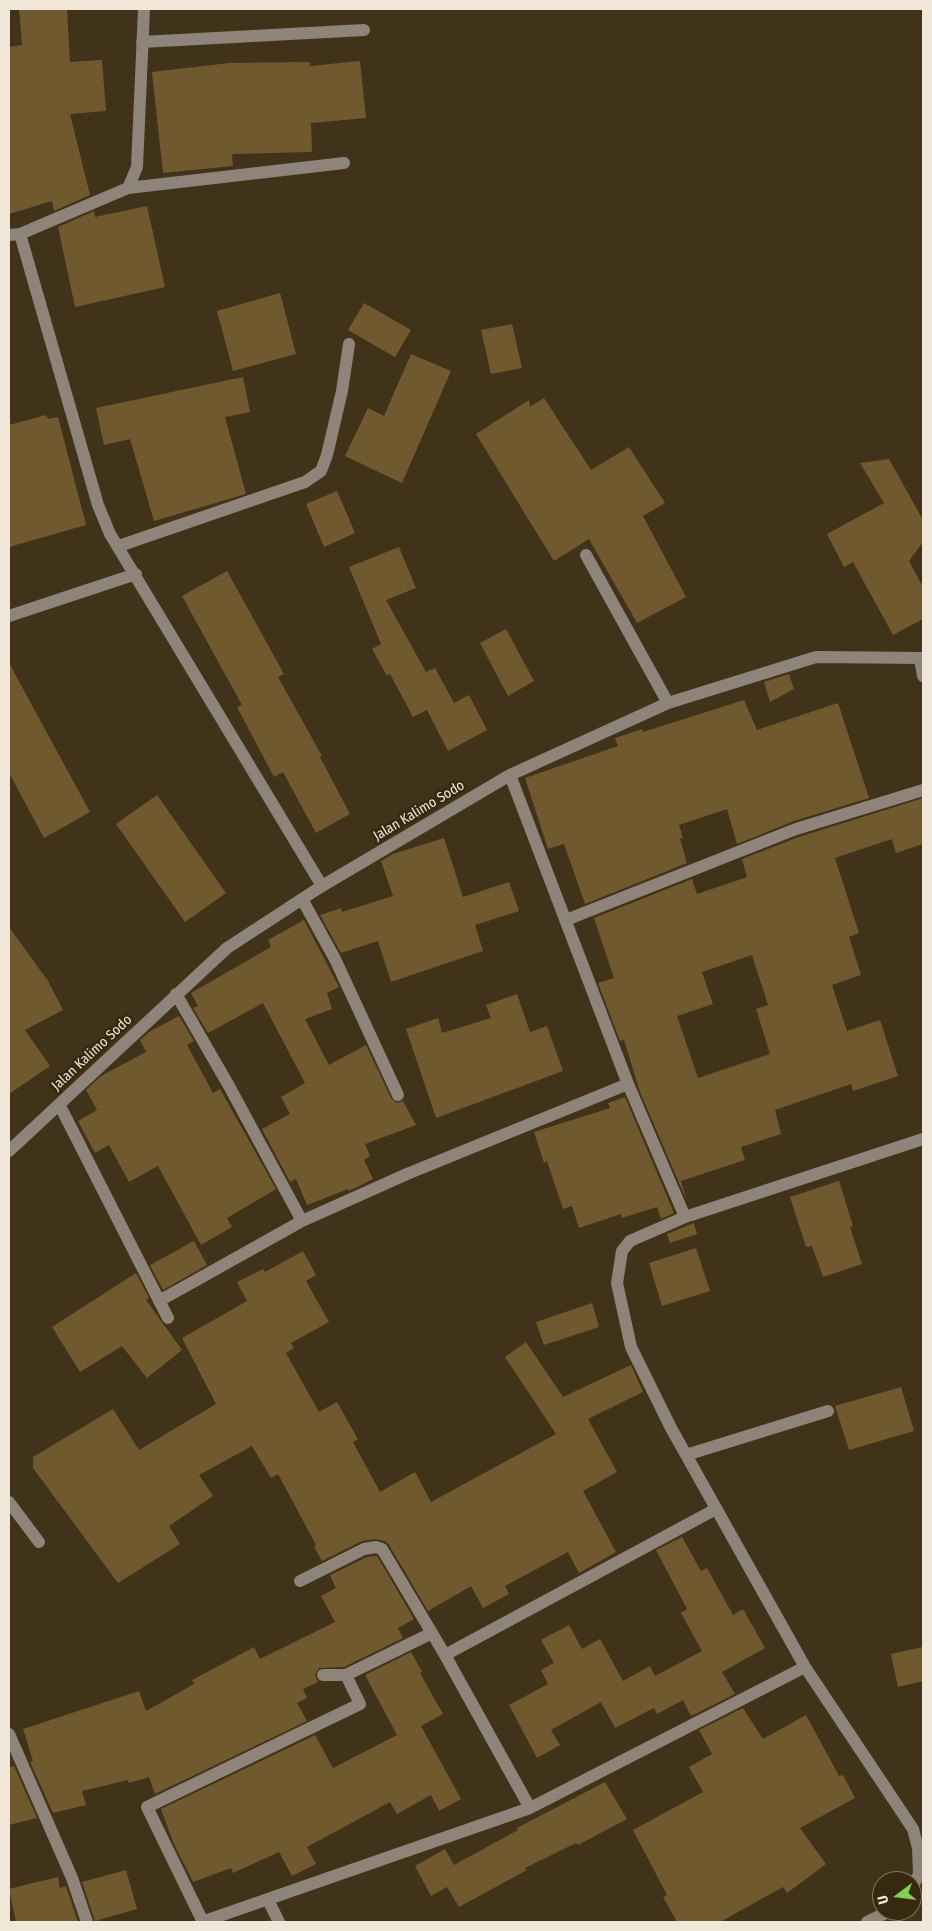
<!DOCTYPE html>
<style>
body{margin:0}
#map{position:relative;width:932px;height:1931px;overflow:hidden;background:#413319;font-family:"Fira Sans Condensed",sans-serif}
canvas{display:block}
.frame{position:absolute;inset:0;border:10px solid #f0e7d8;pointer-events:none}
.north{position:absolute;left:872px;top:1871px;width:50px;height:50px;box-sizing:border-box;background:#37290f;border:1px solid #81755f;border-radius:50%;rotate:255deg;font-size:14px;font-weight:700;line-height:20px;text-align:center;color:#f0e7d8}
.north::after{content:'';display:block;margin:auto;width:18px;height:22px;background:#7ed153;clip-path:polygon(50% 0,100% 100%,50% 72%,0 100%)}
</style>
<div id="map">
<canvas width="932" height="1931"></canvas>
<div class="frame"></div>
<div class="north">U</div>
</div>
<script>
const context = document.querySelector('canvas').getContext('2d');
context.lineJoin = 'round';
function fillPath(path, color) { context.fillStyle = color; context.fill(path, 'evenodd'); }
const poly = rows => new Path2D(rows.map(r => 'M' + r).join(''));
function trace(path, color, width, dash) { context.strokeStyle = color; context.lineWidth = width; context.lineCap = dash ? 'butt' : 'round'; context.setLineDash(dash || []); context.stroke(path); }
function drawText(font, color, halo, rows, align = 'center') {
  context.font = font + ' "Fira Sans Condensed",sans-serif'; context.lineWidth = 5; context.setLineDash([]); context.textBaseline = 'middle'; context.strokeStyle = halo; context.fillStyle = color; for (const [text, x, y, turn = 0] of rows) {
    context.save(); context.translate(x, y); context.rotate((+turn || 0) * Math.PI / 180); context.textAlign = isNaN(turn) ? turn : align; if (halo) context.strokeText(text, 0, 0); context.fillText(text, 0, 0); context.restore();
  }
}
const building = poly([
 [19,9,67,9,70,62,102,60,106,111,70,114,90,195,54,211,52,201,9,214,9,47,22,45],
 [360,61,366,118,311,123,312,152,232,154,233,166,163,173,152,72,229,63,310,62,310,66],
 [147,206,165,287,75,307,58,227,94,211,95,217],
 [280,293,296,354,233,371,217,311],
 [364,303,411,330,395,357,348,330],
 [512,324,522,368,491,374,481,330],
 [411,354,451,371,402,483,345,456,368,408,384,416],
 [243,377,250,412,225,417,246,494,154,521,130,439,104,445,96,408],
 [544,398,591,470,629,447,665,503,643,516,686,597,637,623,589,539,554,561,476,434,529,400,530,407],
 [46,415,48,419,58,417,86,525,9,547,9,425],
 [889,459,923,520,923,542,909,561,923,587,923,619,893,635,853,562,844,567,827,534,884,503,860,463],
 [337,491,355,533,324,547,306,504],
 [399,547,416,588,386,600,426,672,435,668,454,703,469,695,487,730,448,751,427,710,413,717,390,674,387,676,372,649,381,644,349,567],
 [227,571,284,674,278,677,322,756,320,757,350,814,316,833,283,772,274,777,237,707,242,705,182,596],
 [506,629,534,681,508,696,480,643],
 [9,663,90,812,44,838,9,773],
 [789,674,794,689,770,702,764,682],
 [744,700,757,730,838,703,869,798,794,821,737,844,727,809,679,825,683,838,680,839,687,863,585,904,564,844,548,849,525,778,618,746,615,738,642,729,643,732],
 [157,795,226,893,185,922,116,824],
 [923,798,923,844,896,853,892,839,835,858,859,933,849,937,861,975,832,985,847,1031,880,1020,898,1076,853,1091,851,1084,775,1110,781,1134,741,1147,745,1160,681,1181,686,1199,640,1092,624,1040,620,1041,598,983,614,978,594,918,692,879,697,894,747,877,742,859,799,837],
 [752,955,768,1005,756,1009,770,1054,698,1078,677,1016,713,1004,702,972],
 [444,838,463,897,509,882,519,911,475,925,483,951,391,982,378,941,341,953,320,915,341,908,342,912,393,896,381,861,393,854],
 [304,920,339,987,327,993,332,1009,305,1019,329,1065,366,1045,391,1098,397,1103,403,1101,416,1125,365,1144,370,1156,364,1160,373,1179,349,1191,348,1189,307,1205,296,1179,290,1182,262,1129,290,1114,281,1097,305,1083,263,1003,208,1033,193,1008,198,1006,191,993,271,947,268,940],
 [9,927,48,981,63,1010,25,1030,50,1066,9,1094],
 [517,994,530,1032,547,1026,563,1071,436,1118,406,1029,438,1018,442,1033,491,1018,486,1005],
 [179,1016,194,1041,187,1045,213,1093,220,1089,276,1189,227,1218,232,1227,201,1245,158,1166,129,1182,109,1145,95,1153,78,1121,97,1110,86,1090,101,1076,146,1052,140,1040,149,1032],
 [625,1097,674,1213,661,1219,657,1207,622,1218,621,1214,579,1228,572,1206,563,1209,547,1161,544,1163,534,1132,610,1108,608,1103],
 [839,1181,853,1226,850,1227,862,1264,823,1277,812,1246,806,1247,790,1197],
 [694,1223,697,1234,670,1243,667,1234],
 [194,1241,207,1265,163,1290,150,1265],
 [696,1248,710,1291,662,1306,649,1263],
 [303,1251,316,1275,306,1281,329,1322,291,1343,294,1348,286,1353,319,1412,337,1402,358,1439,353,1442,380,1492,415,1472,431,1502,556,1434,505,1357,526,1342,563,1397,631,1365,643,1392,588,1419,617,1472,583,1491,616,1552,579,1573,568,1552,505,1586,509,1594,483,1608,471,1586,428,1611,389,1545,385,1541,375,1539,362,1541,322,1561,314,1547,316,1545,278,1474,271,1478,252,1446,199,1475,213,1496,169,1526,180,1544,118,1583,33,1468,33,1457,113,1409,139,1450,216,1404,182,1338,247,1301,237,1282,263,1269,265,1272],
 [136,1273,149,1298,146,1300,182,1350,147,1378,122,1346,80,1372,52,1327],
 [592,1303,599,1327,544,1345,536,1322],
 [901,1387,914,1431,849,1450,835,1406],
 [682,1537,701,1571,707,1568,733,1615,743,1609,765,1648,722,1672,735,1694,691,1716,683,1700,657,1714,654,1708,615,1728,601,1702,551,1730,560,1745,537,1758,509,1705,548,1684,541,1670,554,1663,541,1640,569,1625,582,1649,600,1639,623,1681,650,1666,655,1676,702,1651,681,1613,687,1609,656,1550],
 [377,1556,414,1619,398,1628,403,1638,344,1667,319,1668,315,1675,318,1682,303,1689,307,1698,297,1703,307,1721,155,1794,149,1777,129,1783,128,1780,82,1791,86,1805,53,1813,30,1762,33,1761,23,1729,139,1691,146,1711,194,1684,192,1680,254,1647,260,1659,335,1622,321,1596,336,1588,330,1575,367,1557],
 [923,1647,923,1681,898,1687,891,1654],
 [411,1652,422,1672,420,1673,443,1714,421,1726,461,1799,439,1811,431,1795,397,1814,390,1802,307,1847,316,1864,292,1876,279,1852,233,1873,231,1868,193,1882,173,1842,161,1809,315,1735,333,1768,397,1735,365,1675],
 [743,1708,763,1739,806,1715,839,1776,843,1775,855,1798,800,1828,826,1864,787,1893,783,1887,720,1922,677,1922,663,1897,667,1895,633,1830,703,1792,689,1767,712,1754,699,1730],
 [14,1766,37,1818,9,1825,9,1767],
 [605,1782,627,1819,578,1845,576,1843,525,1868,527,1870,459,1907,447,1887,431,1896,415,1866,445,1849,454,1865,518,1830,517,1828],
 [126,1870,137,1909,95,1921,82,1882],
 [58,1877,60,1888,66,1886,78,1922,16,1922,9,1889]
]);
const minor = poly([
 [142,42,364,30],
 [128,188,344,163],
 [20,234,98,505,110,534,322,886],
 [9,235,20,234,128,188,137,167,144,9],
 [119,546,305,482,321,471,327,455,342,391,349,344],
 [586,555,668,703],
 [9,616,136,574],
 [920,659,923,676],
 [510,775,628,1084,685,1217],
 [302,899,335,959,398,1095],
 [566,920,796,829,923,790],
 [176,994,229,1086,302,1221],
 [59,1104,168,1318],
 [9,1151,227,948,322,886,510,775,668,703,816,657,923,658],
 [159,1301,302,1221,407,1174,628,1084],
 [686,1455,828,1411],
 [9,1502,39,1542],
 [300,1581,364,1549,376,1547,382,1549,445,1655,530,1808],
 [445,1655,716,1509],
 [323,1675,346,1675],
 [9,1734,72,1878,87,1922],
 [912,1888,919,1874,918,1848,913,1829,805,1667,671,1428,631,1347,617,1283,622,1251,630,1241,685,1217,923,1139],
 [268,1900,279,1922],
 [202,1922,530,1808,805,1667],
 [203,1922,147,1807,360,1704,346,1675,432,1633],
 [867,1922,890,1911]
]);
const streetNames = [
 ["Jalan Kalimo Sodo",419,811,-31],
 ["Jalan Kalimo Sodo",92,1053,-43]
];
fillPath(building, '#71592f');
trace(minor, '#8e847a', 12);
drawText('14px', '#f0e7d8', '#37290f', streetNames);
</script>
